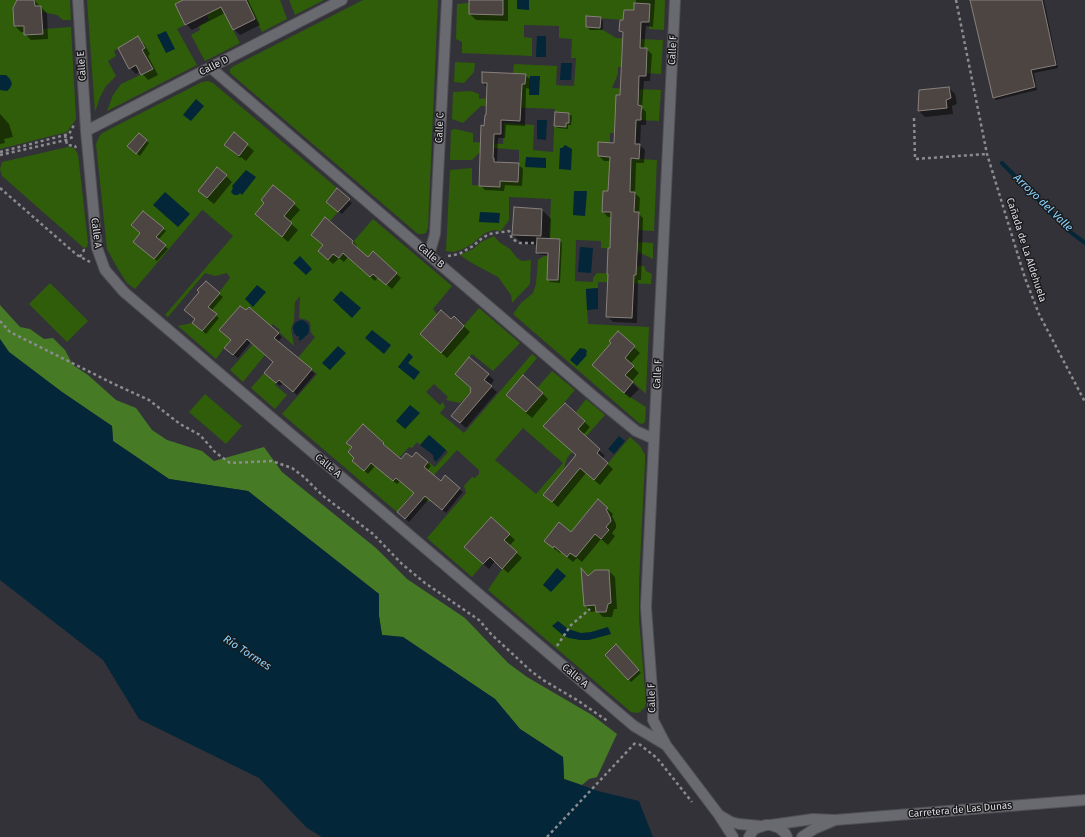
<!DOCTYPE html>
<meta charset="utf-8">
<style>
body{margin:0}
canvas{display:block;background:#323238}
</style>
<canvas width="1085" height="837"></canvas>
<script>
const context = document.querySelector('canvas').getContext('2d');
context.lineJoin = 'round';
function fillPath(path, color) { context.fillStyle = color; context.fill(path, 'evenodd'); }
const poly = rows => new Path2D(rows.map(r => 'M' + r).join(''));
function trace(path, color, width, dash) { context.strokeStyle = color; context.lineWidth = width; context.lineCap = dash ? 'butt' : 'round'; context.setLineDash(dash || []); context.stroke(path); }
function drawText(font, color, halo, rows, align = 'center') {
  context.font = font + ' "Fira Sans",sans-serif'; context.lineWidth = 3; context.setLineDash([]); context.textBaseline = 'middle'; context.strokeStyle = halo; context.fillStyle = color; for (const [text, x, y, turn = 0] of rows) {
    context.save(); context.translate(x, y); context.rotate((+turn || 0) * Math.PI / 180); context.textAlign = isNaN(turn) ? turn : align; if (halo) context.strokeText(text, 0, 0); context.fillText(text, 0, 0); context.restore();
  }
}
const green = poly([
 [0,0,20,0,17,0,15,5,14,26,24,26,24,35,43,29,71,27,76,119,67,132,0,149],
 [34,0,70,0,71,20,63,20,57,15,42,12,41,6,35,6],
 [87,0,183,0,175,4,185,25,177,29,197,65,107,111,113,95,121,84,153,69,142,50,138,37,114,51,116,56,108,61,116,76,106,86,100,97,95,112],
 [200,0,217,0,240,43,205,61,191,35,200,30,199,26,209,20],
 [246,0,280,0,287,19,262,32],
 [289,0,324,0,295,15],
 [363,0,438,0,428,228,426,233,422,234,418,234,230,73,230,69,232,67],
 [501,0,665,0,664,30,649,29,649,22,634,3,634,10,624,10,623,20,586,17,586,27,600,28,616,38,663,40,661,74,646,73,647,48,622,47,621,67,618,67,618,74,612,88,661,90,659,121,637,120,636,134,610,133,610,143,640,144,640,159,657,160,654,231,638,230,637,242,653,243,653,259,632,249,601,248,601,241,576,240,575,281,593,282,593,278,597,273,636,275,636,266,644,266,646,271,652,274,651,284,598,282,598,288,586,289,588,324,649,327,646,394,633,382,624,393,646,407,645,422,642,424,639,423,513,314,521,303,533,293,536,284,538,260,544,256,548,256,547,280,558,280,560,239,549,239,551,199,509,197,509,220,501,231,494,230,485,233,472,244,463,249,454,252,446,251,450,170,472,168,472,185,500,187,500,181,518,182,519,163,519,150,482,147,482,150,472,160,450,160,451,130,455,129,473,133,473,142,503,144,504,123,534,125,533,150,553,152,555,109,481,106,463,123,452,119,453,92,471,91,479,94,479,99,487,98,522,84,525,84,526,74,513,73,514,64,557,66,556,85,574,86,576,58,571,58,572,39,559,38,559,26,524,25,524,37,532,38,532,56,462,53,462,42,456,39,457,4,469,3,469,14,502,15,503,1],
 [455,62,475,63,474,72,464,83,454,82],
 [208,81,213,83,337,188,326,202,338,212,330,221,325,217,311,235,323,245,318,251,328,260,333,254,339,258,373,219,452,286,433,309,437,314,420,334,441,352,479,308,520,343,493,371,472,354,455,374,471,388,470,390,471,392,460,403,446,400,448,397,434,384,426,392,440,405,443,402,445,407,440,413,464,433,532,354,537,358,523,375,537,388,552,371,575,390,544,426,564,444,585,421,576,412,586,399,605,415,567,458,561,478,544,495,552,502,567,484,566,482,571,460,594,480,630,437,640,446,645,455,645,462,639,582,639,619,646,702,645,707,640,712,637,713,631,712,488,590,502,569,517,552,504,540,510,534,491,517,464,547,483,564,472,577,427,538,466,493,464,486,472,477,475,478,479,474,479,470,457,450,423,487,432,500,429,502,423,498,419,503,410,496,397,512,282,414,317,374,298,358,315,337,311,333,310,322,307,320,299,318,300,296,295,302,294,321,291,329,294,346,279,332,280,330,273,324,254,345,265,355,243,382,230,370,261,335,250,336,233,355,224,348,216,359,178,326,192,323,202,331,216,314,208,307,230,278,227,273,215,276,205,273,168,317,165,315,233,236,205,212,202,210,135,289,127,283,118,269,107,249,96,144,98,139,101,134,108,130,202,82],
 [523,428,563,463,536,494,495,460],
 [429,435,448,452,435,467,428,462,407,487,396,478,393,481,385,474,409,447,412,448,417,442,420,445],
 [68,147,74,148,78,154,88,243,87,247,84,248,2,176,0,169,2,162],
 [494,236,499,242,510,249,517,258,522,261,531,260,530,284,512,303,511,295,498,277,470,262,460,255,473,249,481,242],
 [50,283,88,321,67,342,29,304],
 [264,373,276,383,275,385,287,395,275,409,251,388],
 [205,394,242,426,226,444,189,412]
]);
const forest = poly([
 [0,305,20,327,30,329,44,339,53,338,65,350,73,365,88,375,116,400,136,408,152,430,167,440,202,451,214,461,264,447,282,472,376,548,407,579,465,618,508,663,527,677,592,715,617,734,597,777,589,779,582,785,564,779,563,757,520,729,495,699,403,637,382,635,379,616,379,594,248,491,169,479,113,441,112,426,62,392,9,352,0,339]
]);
const water = poly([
 [517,0,529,0,529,10,517,9],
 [166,31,175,49,166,53,157,35],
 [537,36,546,36,546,57,536,57],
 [561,63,572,63,571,80,560,80],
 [0,75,6,75,10,79,12,84,10,88,7,91,0,90],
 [530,76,540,76,539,95,529,95],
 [196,99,204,106,191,121,183,115],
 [537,120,547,120,546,140,537,139],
 [565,145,572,149,571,170,559,169,560,148,562,148],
 [526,157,546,158,546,168,525,167],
 [246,170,256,177,242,195,240,193,238,195,234,195,231,192,233,188,232,186],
 [574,191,587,191,585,216,573,215],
 [165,192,190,214,178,227,153,205],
 [480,212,500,213,499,223,479,222],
 [580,247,593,248,591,273,578,272],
 [300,256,312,269,306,275,293,263],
 [257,285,266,292,253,307,245,299],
 [598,288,598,309,587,310,586,289],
 [341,291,361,308,352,318,333,300],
 [302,320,306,322,309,326,309,330,308,334,300,341,298,339,300,337,297,336,294,333,293,328,294,324,298,321],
 [372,330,391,345,384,354,365,338],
 [0,339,9,352,62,392,112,426,113,441,169,479,248,491,379,594,379,616,382,635,403,637,495,699,520,729,563,757,564,779,598,791,639,801,653,837,322,837,307,828,259,778,139,719,103,660,0,580],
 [338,346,346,353,330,370,322,363],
 [580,348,585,349,587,351,586,354,587,355,577,366,570,360],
 [409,353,413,357,408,363,420,372,414,380,398,367],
 [410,405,420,413,405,429,396,421],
 [429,435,446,450,436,462,434,460,433,455,420,445],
 [619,436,625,441,614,454,608,449],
 [557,568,566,576,551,592,543,585],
 [558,621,568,629,581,633,591,632,608,627,611,634,589,640,580,640,569,638,564,636,552,626]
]);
const shadow = poly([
 [34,0,47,13,48,39,31,40,25,34,25,32,21,32,15,26],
 [185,0,248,0,260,25,240,35,234,29,225,13,192,30,186,24],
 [479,0,508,0,508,21,476,20,470,14],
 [636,0,655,0,653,27,646,26,644,49,646,49,652,54,650,81,644,81,642,108,646,112,646,125,641,125,640,145,645,150,644,163,636,163,635,193,640,198,639,214,643,218,641,280,638,280,637,323,613,322,608,317,612,217,608,217,603,212,609,192,611,161,604,161,599,156,614,144,621,96,624,34,620,31,624,21,635,12],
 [972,0,1044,0,1058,68,1034,73,1037,90,996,100,993,97],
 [601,18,603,21,603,30,590,30,587,27],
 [138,38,144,44,150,54,148,56,158,75,148,80,140,71,136,74,130,68],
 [525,75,530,79,530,89,526,88,525,126,506,125,505,138,498,138,497,162,518,164,523,169,522,186,505,185,504,191,485,190,480,185,487,116,488,88,483,83],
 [949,88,955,94,957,104,952,106,953,114,925,117,919,111,920,91],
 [0,114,9,124,13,137,4,139,5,143,0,144],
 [569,114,572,116,571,125,568,125,568,129,558,128,555,126],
 [139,134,149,143,140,156,129,146],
 [234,134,254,151,246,161,241,157,240,158,225,145],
 [226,176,232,182,214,204,205,197],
 [337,190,352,203,342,214,330,205],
 [265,203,294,204,300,210,289,222,298,230,288,242,256,214],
 [542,210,551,219,550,240,560,240,562,243,560,283,550,282,548,280,549,255,540,255,537,252,538,245,523,244,513,235],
 [163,229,166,231,158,240,168,249,157,261,137,244,141,233],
 [353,241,357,246,356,248,368,259,373,253,401,278,392,289,378,277,375,281,348,257,344,262,339,258,333,264,324,256],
 [219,294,223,297,211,311,219,318,206,334,197,326,196,319],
 [454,317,470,332,447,358,427,340],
 [278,333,282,337,278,342,315,374,297,395,283,383,280,386,269,377,275,362,251,342,238,358,230,352,232,340],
 [618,333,640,353,630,364,639,373,631,382,639,389,630,398,599,371],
 [470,358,494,380,490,386,497,392,466,428,458,421,472,392],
 [542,393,548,399,532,418,513,401],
 [565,404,590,427,583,435,605,456,602,459,613,469,600,485,586,473,558,507,550,500,577,455],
 [363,425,402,461,412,459,427,462,431,466,427,471,441,482,459,489,463,492,446,513,429,499,409,522,402,516,415,493,400,481,397,484,375,466,368,474,353,460,355,458,353,448],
 [598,501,613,514,612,516,616,524,616,528,612,533,615,536,608,545,601,539,582,562,577,558,573,562,561,552,560,553,552,547,571,533],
 [491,518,515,540,509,546,522,558,508,573,495,561,489,569,470,552],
 [609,571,615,577,617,609,614,609,612,617,603,617,597,611,591,612,585,605,588,577],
 [616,646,641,673,631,682,606,655]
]);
const stream = poly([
 [1002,163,1069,231,1085,243]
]);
const building = poly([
 [17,0,34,0,35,6,41,6,43,34,24,35,24,26,14,26,13,8,17,0],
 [183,0,246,0,255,19,233,30,221,7,185,25,175,4,183,0],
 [469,0,503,0,503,15,469,14,469,0],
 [970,0,1042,0,1056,65,1031,70,1035,87,993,98,970,0],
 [634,3,650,4,649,22,641,22,640,48,647,48,646,76,639,76,638,105,642,106,641,113,641,120,636,120,635,144,640,144,639,159,631,158,630,192,635,192,634,212,639,212,636,275,634,275,632,318,606,317,608,274,607,274,608,248,610,248,611,212,602,212,603,191,608,191,610,157,598,156,598,142,614,143,616,95,620,95,623,32,619,31,620,20,623,20,624,10,634,10,634,3],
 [586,16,601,17,600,28,586,27,586,16],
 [138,36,145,48,142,50,153,69,141,75,136,65,129,69,118,48,138,36],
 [482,72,526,74,525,84,522,84,520,121,501,120,501,134,494,134,493,158,494,158,494,162,519,163,518,182,500,181,500,187,479,186,481,125,484,126,485,115,486,115,487,83,482,83,482,72],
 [949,87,951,98,946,100,947,108,918,111,919,90,949,87],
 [555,112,569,113,569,123,566,123,566,127,554,126,555,112],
 [234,132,248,144,239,156,224,145,234,132],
 [139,133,147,140,136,154,127,146,139,133],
 [217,167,227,175,207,198,198,191,217,167],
 [273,185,295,203,284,216,292,223,282,237,255,214,264,203,261,200,273,185],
 [337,188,350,199,338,212,326,202,337,188],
 [514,207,542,209,541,236,512,235,514,207],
 [143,211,164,228,156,237,166,245,154,259,133,242,140,233,131,225,143,211],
 [325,217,353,241,352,243,368,257,373,251,397,273,386,285,373,274,370,277,343,253,339,258,333,254,328,260,318,251,323,245,311,235,325,217],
 [537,238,560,239,558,280,547,280,548,253,536,253,537,238],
 [206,281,220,293,208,307,217,314,202,331,192,323,195,319,184,310,199,292,197,290,206,281],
 [240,306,246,310,249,307,279,333,274,338,312,369,293,392,279,380,276,383,264,373,273,362,247,339,233,355,224,348,231,340,219,330,240,306],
 [441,310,451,319,454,316,464,326,441,353,420,334,441,310],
 [618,331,635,346,625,358,634,366,625,375,633,382,624,393,592,365,611,343,609,341,618,331],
 [469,357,489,374,484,380,492,386,460,423,451,416,471,392,470,390,471,388,455,374,469,357],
 [523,375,543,393,526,412,506,395,523,375],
 [565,403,585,421,578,429,600,449,597,453,608,463,594,480,580,468,552,502,543,495,576,455,543,426,565,403],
 [363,424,384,443,383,444,401,459,406,453,412,457,416,452,428,462,424,467,441,481,445,475,460,488,442,510,425,496,405,519,397,512,414,493,396,478,393,481,371,463,364,471,352,461,354,458,348,452,352,447,346,443,363,424],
 [598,499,608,508,606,509,610,517,611,521,606,527,609,530,601,539,595,534,576,557,570,553,567,557,554,546,553,548,544,541,559,522,571,532,598,499],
 [491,517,510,534,504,540,517,552,502,569,490,557,483,564,464,547,491,517],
 [581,568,588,576,595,570,609,570,611,603,608,604,606,612,596,612,595,605,584,606,581,568],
 [616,644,639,670,628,680,605,655,616,644]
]);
const path = poly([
 [956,0,987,154,1025,278,1039,314,1085,402],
 [914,118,915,159,987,154],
 [65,135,67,145,75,146,76,148],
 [0,152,69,134,74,125],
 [0,155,66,140,75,136],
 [0,188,77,255,90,262],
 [448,256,459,254,473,246,481,239,489,234,509,231,512,239,520,243,534,243],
 [80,257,84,250,86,250],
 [0,321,10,332,114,384,149,400,180,424,200,435,215,452,230,463,272,461,292,468,304,477,322,495,373,534,402,564,425,583,479,620,491,634,531,671,543,680,577,700,609,722],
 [557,646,571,625,590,609],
 [639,744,657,758,692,802],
 [547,837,636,742]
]);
const minor = poly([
 [78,0,86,131,97,248,105,270,124,292,634,726,666,745],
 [675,0,646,607,653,703,653,720,666,745,719,815,733,837],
 [211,68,598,400,636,431,654,439],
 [86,131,342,0],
 [429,255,435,234,447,0],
 [719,815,731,822,739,824,760,826],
 [771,825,813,819,835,820,1085,800],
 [749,837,754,829,766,825,771,825,779,828,785,833,787,837],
 [802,837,814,829,833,821]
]);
const streetNames = [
 ["Calle F",673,50,-87],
 ["Calle E",82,66,-94],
 ["Calle D",214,66,-27],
 ["Calle C",440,128,-87],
 ["Calle A",96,233,83],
 ["Cañada de La Aldehuela",1026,250,72],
 ["Calle B",431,256,41],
 ["Calle F",658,374,-87],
 ["Calle A",328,466,40],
 ["Calle A",575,676,40],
 ["Calle F",652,698,-92],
 ["Carretera de Las Dunas",960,810,-5]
];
const waterNames = [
 ["Arroyo del Valle",1043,203,44],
 ["Río Tormes",247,653,33]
];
fillPath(green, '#2f5d09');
fillPath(forest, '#477a25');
fillPath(water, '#032638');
fillPath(shadow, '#0007');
trace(stream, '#032638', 4);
fillPath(building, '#4c4542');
trace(building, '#88807c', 1);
trace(minor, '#505055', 12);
trace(path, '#8b8b90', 2.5, [3, 3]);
trace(minor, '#696970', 10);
drawText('10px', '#dcdce0', '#1a1a1d', streetNames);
drawText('italic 11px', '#89d3fe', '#1a1a1d', waterNames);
</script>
